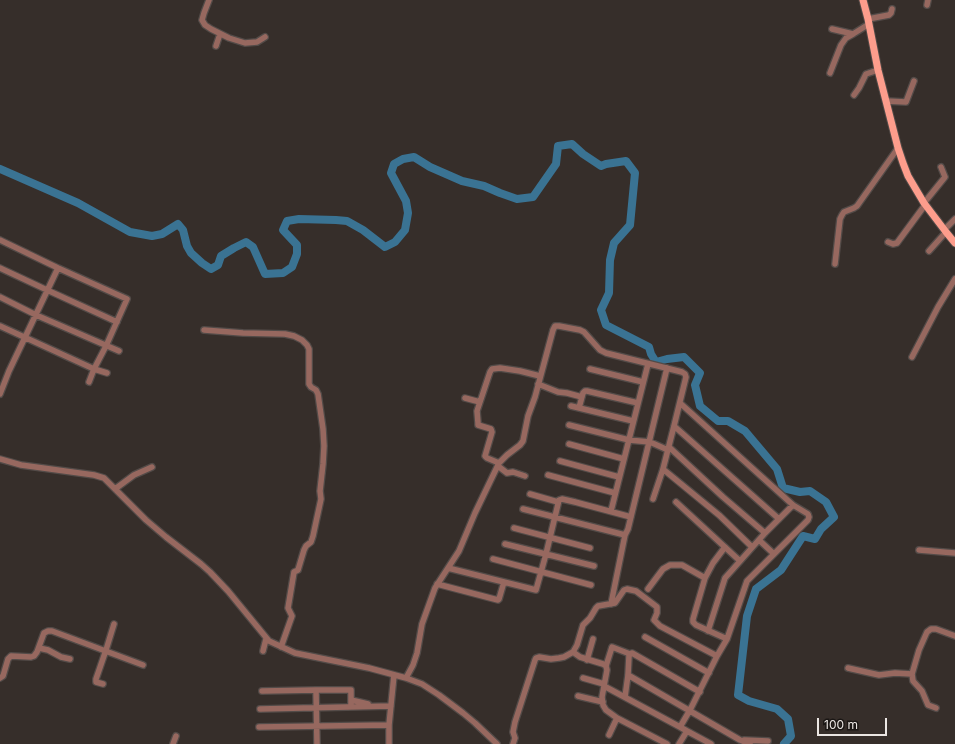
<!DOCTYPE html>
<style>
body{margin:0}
#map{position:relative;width:955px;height:744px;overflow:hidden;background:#362e2a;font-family:Inter,sans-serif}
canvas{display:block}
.scale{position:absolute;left:817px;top:718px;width:70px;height:18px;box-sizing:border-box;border:2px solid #ebe6e3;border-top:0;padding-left:5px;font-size:12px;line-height:14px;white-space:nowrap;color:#ebe6e3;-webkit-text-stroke:3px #1b1715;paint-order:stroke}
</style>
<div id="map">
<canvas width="955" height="744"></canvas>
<div class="scale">100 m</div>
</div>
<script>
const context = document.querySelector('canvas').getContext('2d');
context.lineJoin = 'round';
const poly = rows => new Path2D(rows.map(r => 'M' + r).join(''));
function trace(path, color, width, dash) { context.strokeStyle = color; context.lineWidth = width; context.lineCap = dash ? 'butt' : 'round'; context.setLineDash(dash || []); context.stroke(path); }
const river = poly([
 [0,169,78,203,130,232,152,236,162,234,178,224,183,230,187,246,191,253,202,263,211,269,218,265,221,256,234,248,246,242,253,247,265,274,283,273,292,267,297,254,297,245,283,230,287,221,299,219,336,220,347,221,363,230,385,247,395,242,405,230,408,213,406,201,391,173,394,164,403,159,414,157,430,167,462,181,484,186,500,193,517,199,533,197,556,164,558,146,572,144,583,154,601,166,606,164,626,161,635,173,630,225,614,243,610,260,609,293,601,310,606,325,649,347,651,354,656,362,667,359,684,357,700,373,695,385,700,406,718,421,728,421,745,431,777,469,783,488,800,492,810,491,826,502,834,517,821,529,815,539,803,536,781,570,756,589,747,616,738,695,749,701,777,709,788,719,791,736,784,744]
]);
const minor = poly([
 [209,0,204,13,202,20,205,25,211,29,229,38,245,43,257,42,265,37],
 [927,5,928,0],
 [868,19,889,15,891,13,892,9],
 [832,29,853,34,869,24],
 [216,46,220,34],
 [830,73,841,45,846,38,853,34],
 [854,95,859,88,866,74,878,70],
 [886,101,906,102,914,81],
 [924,203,945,177,941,167],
 [944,230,955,219],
 [0,240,58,268,127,299,106,346,94,369,0,326],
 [888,242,893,244,897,243,925,205],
 [929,251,946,232],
 [835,264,840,219,842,215,844,212,854,208,857,206,898,148],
 [0,268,47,290,117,322],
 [0,297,36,315,119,351],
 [204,330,243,333,285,334,294,336,302,340,307,345,309,349,309,384,311,387,316,390,318,394,323,429,324,446,323,464,320,491,321,499,313,536,311,542,306,546,304,550,298,570,294,572,288,608,292,616,281,647],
 [912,357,938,307,955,279],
 [590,369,643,382],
 [89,382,94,369,107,373],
 [538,384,558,392,567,393,582,397],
 [0,394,9,371,58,268],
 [465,398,480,402,477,411,478,423,478,425,491,429,492,432,485,456,487,458,499,463],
 [480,402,490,372,492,369,500,368,520,371,540,376],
 [571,406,633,421],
 [579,408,583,393,585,391,587,391,638,403],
 [569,425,629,440,650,442,668,450],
 [674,426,779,519],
 [569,444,624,459],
 [669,447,723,497,765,533],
 [0,459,21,465,94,475,104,478,146,520,166,537,201,564,210,572,228,591,269,641,295,653,369,668,406,678,422,684,439,695,463,713,475,723,497,744],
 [560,461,619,477],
 [498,466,507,473,513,472,525,476],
 [663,469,719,515,752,547],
 [548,475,615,493],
 [115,489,134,475,152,467],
 [530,494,558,502],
 [676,502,740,561],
 [523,509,625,535,628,529,667,368],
 [611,511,648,364],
 [514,528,590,548],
 [759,540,774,554],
 [505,544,594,566],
 [725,547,713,563,705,578,693,619,693,622,696,625,727,639],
 [919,550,955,553],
 [493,559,591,585],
 [448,568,536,590,546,554,559,500,562,499,575,502,631,517],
 [437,584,498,600,499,599,504,582],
 [648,589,663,569,670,565,682,565,705,578],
 [611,604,625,535],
 [708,631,725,578,765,533,793,505],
 [645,637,709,673],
 [39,648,48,650,61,657,70,659],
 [263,651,266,639],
 [573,652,580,657,603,664,606,666,607,670,602,697,603,705,606,710,617,718,667,744],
 [587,660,593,639],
 [606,666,612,647,630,654],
 [848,668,879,675,895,673,912,674,919,650,927,632,931,629,936,629,955,636],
 [912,674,913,681,922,691,928,705,936,708],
 [628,675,740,740,750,744],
 [0,678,3,676,8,659,11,656,31,657,34,656,37,652,44,633,48,631,52,631,143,665],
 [406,678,413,665,417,653,422,624,435,588,459,551,475,513,499,463,507,455,520,445,523,441,528,416,535,397,553,330,555,326,559,326,580,330,584,332,600,350,606,353,682,372,685,374,686,377,674,426,663,469,653,499],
 [583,678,604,684],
 [103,684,96,682,96,679,106,650,114,624],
 [604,686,680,727],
 [316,690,351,690,351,707],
 [262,691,316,690,317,744],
 [578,696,603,702],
 [625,697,628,675,629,656,630,654,632,653,700,692],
 [351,700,368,704],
 [260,709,391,706],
 [259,727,389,725],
 [687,731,711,744],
 [609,735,617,718],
 [744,740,768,741],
 [173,744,176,736],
 [389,744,389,725,394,675],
 [513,744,515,738,513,732,515,722,535,660,536,658,539,657,551,659,559,658,564,657,573,652,577,645,583,625,590,618,596,608,598,606,615,603,624,590,627,589,636,591,657,607,657,613,654,620,660,626,717,656],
 [679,744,687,731,680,727,690,710,717,656,727,639,747,581,808,520,809,517,808,514,793,505,680,403]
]);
const major = poly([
 [863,0,868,19,878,70,898,148,903,163,908,176,924,203,946,232,955,243]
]);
trace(river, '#3a7393', 8);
trace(minor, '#534b48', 8);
trace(major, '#534b48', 9);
trace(minor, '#97685f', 5.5);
trace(major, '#fd9d8c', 7);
</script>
